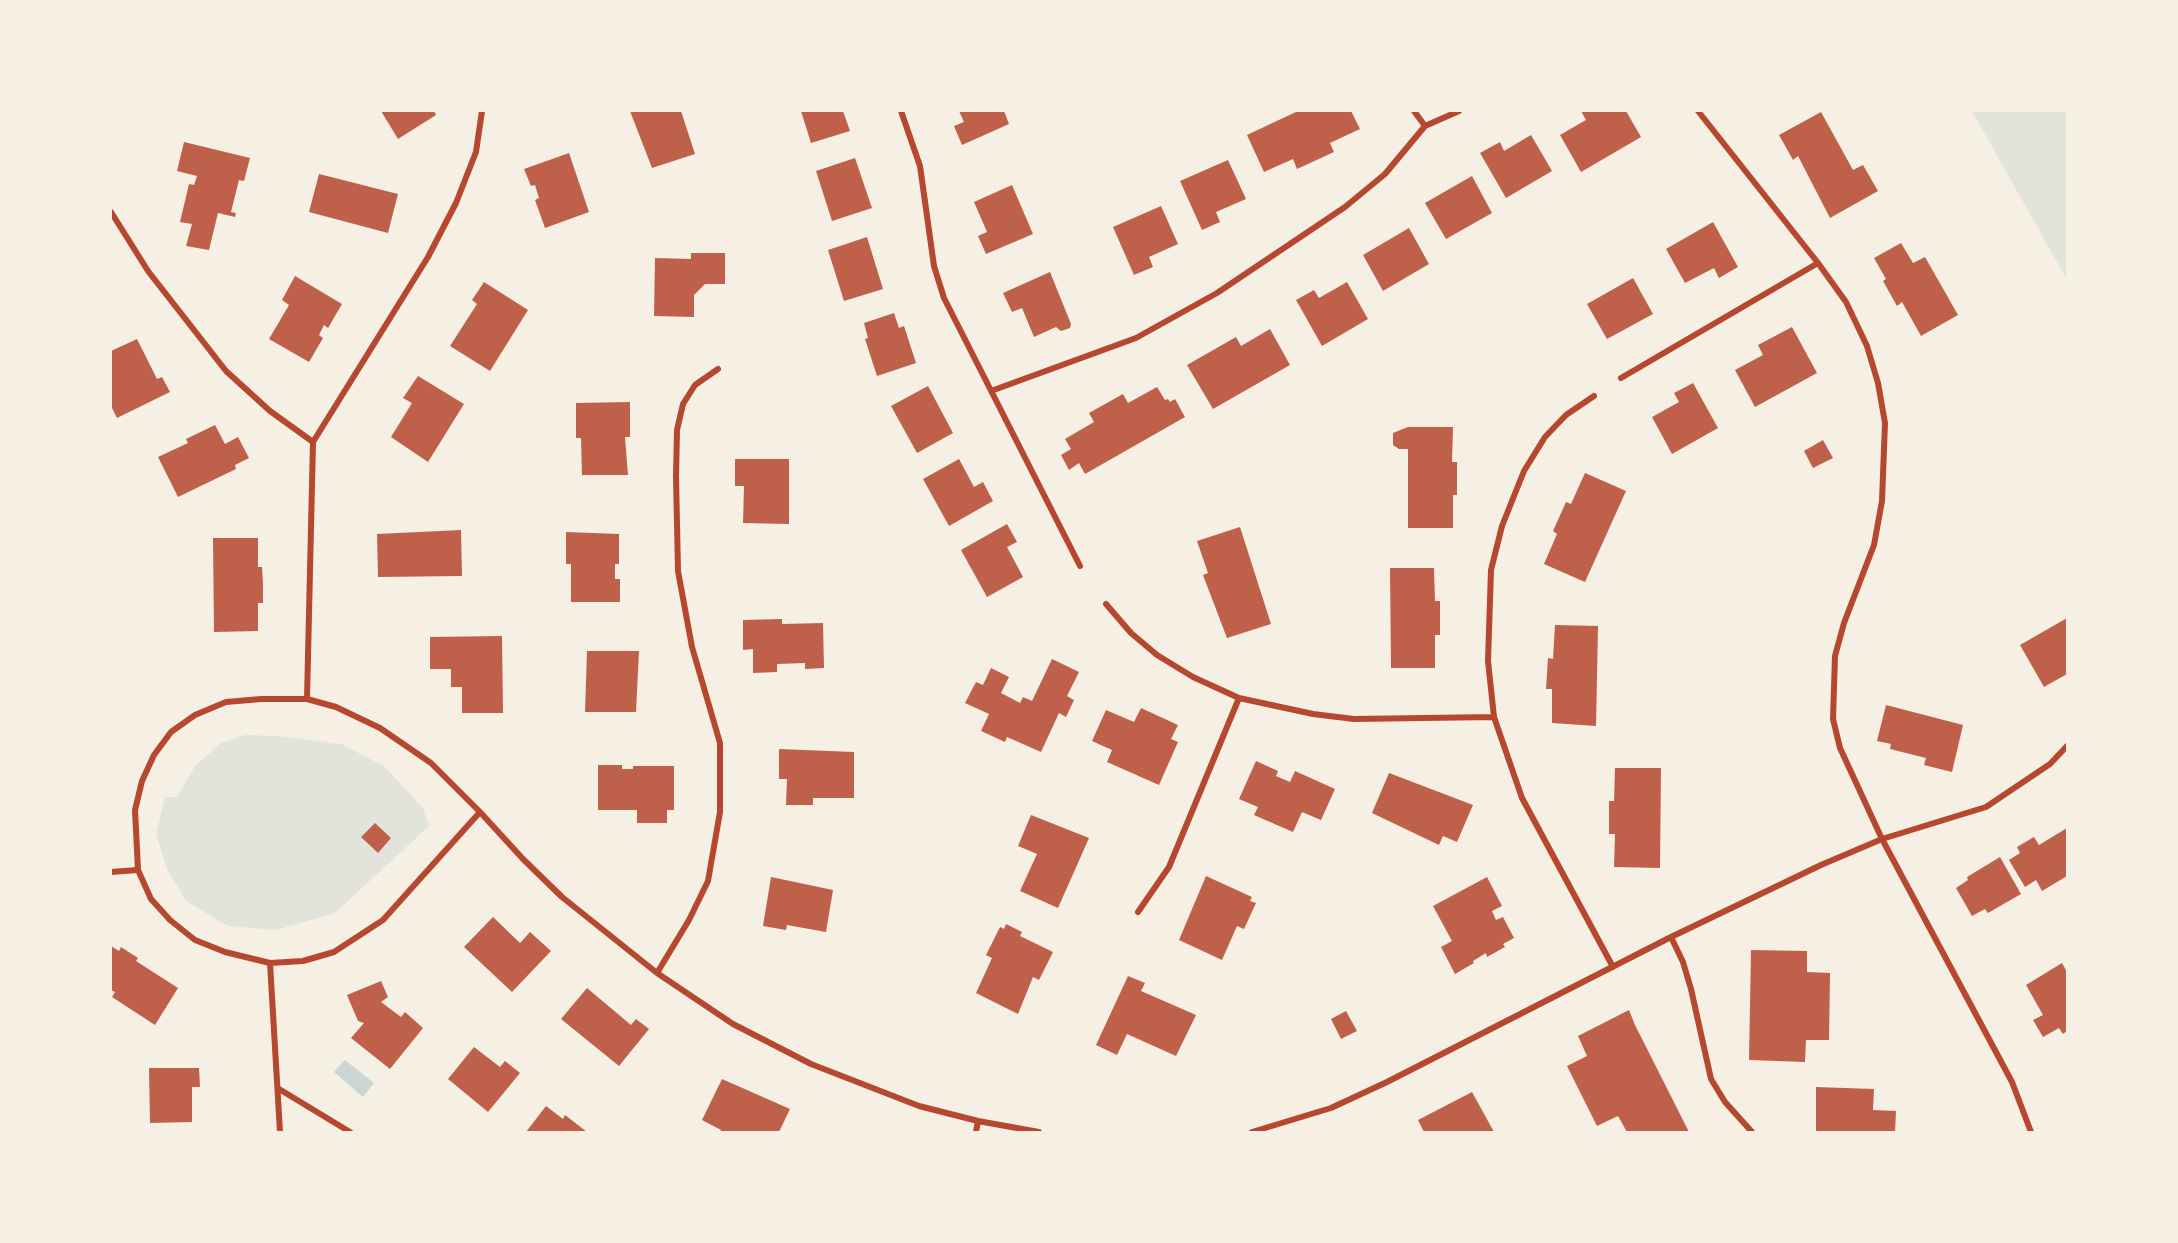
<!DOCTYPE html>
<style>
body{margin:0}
#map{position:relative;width:2178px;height:1243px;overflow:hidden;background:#f6efe4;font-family:"Work Sans",sans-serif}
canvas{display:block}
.frame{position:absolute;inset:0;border:112px solid #f6efe4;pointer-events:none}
</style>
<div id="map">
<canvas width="2178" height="1243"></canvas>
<div class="frame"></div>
</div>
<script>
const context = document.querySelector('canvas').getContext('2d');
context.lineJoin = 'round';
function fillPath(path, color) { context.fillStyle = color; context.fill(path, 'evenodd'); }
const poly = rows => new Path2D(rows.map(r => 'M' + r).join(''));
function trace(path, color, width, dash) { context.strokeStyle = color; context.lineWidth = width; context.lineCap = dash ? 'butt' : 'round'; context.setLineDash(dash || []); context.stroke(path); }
const green = poly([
 [1972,111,2067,111,2067,280],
 [245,735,279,736,341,744,384,766,423,808,429,826,335,913,276,930,228,926,186,901,167,869,156,834,165,797,177,797,195,766,221,743]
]);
const water = poly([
 [345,1060,374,1083,363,1097,334,1072]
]);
const building = poly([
 [381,111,434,111,436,115,398,139],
 [630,111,681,111,695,154,652,168],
 [801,111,843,111,850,131,811,143],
 [959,111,1004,111,1009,124,962,145,954,126,964,122],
 [1298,111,1351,111,1360,129,1330,143,1334,152,1297,169,1293,159,1264,172,1247,135],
 [1581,111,1626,111,1641,137,1581,172,1560,135,1586,120],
 [1821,112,1853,170,1863,165,1878,191,1830,218,1798,156,1793,160,1779,135],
 [1531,135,1552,171,1506,198,1480,153,1500,142,1504,151],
 [184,142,250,158,244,181,239,180,231,212,236,213,235,217,218,213,209,250,186,246,192,224,180,222,189,184,194,185,197,176,177,171],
 [569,153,589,212,545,228,535,200,539,198,535,185,531,186,524,169],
 [855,158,872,208,832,221,816,171],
 [1228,160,1246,199,1216,212,1220,222,1202,230,1180,181],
 [319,174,398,194,388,233,309,212],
 [1472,176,1492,213,1446,239,1425,203],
 [1012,185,1033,234,986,254,978,236,987,232,974,202],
 [1161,206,1178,244,1149,257,1153,267,1134,275,1113,227],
 [1713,222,1738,267,1719,278,1714,268,1685,283,1666,249],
 [1409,228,1429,264,1383,291,1363,255],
 [867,237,883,289,844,301,828,250],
 [1901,243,1913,263,1925,257,1958,315,1921,336,1902,302,1897,306,1883,281,1886,279,1874,258],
 [691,253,725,253,725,284,705,284,694,295,694,317,654,316,655,258,691,259],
 [1050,272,1071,324,1070,328,1061,331,1056,327,1034,337,1022,308,1012,312,1003,293],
 [295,276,342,304,328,328,324,325,319,335,323,338,309,362,269,339,289,305,282,300],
 [1633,278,1653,314,1607,339,1587,304],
 [484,282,528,310,490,371,450,346,477,304,472,300],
 [1347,282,1368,319,1322,346,1296,300,1314,290,1319,298],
 [894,313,899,328,904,326,916,363,877,376,865,339,868,338,864,323],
 [1792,327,1817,373,1755,407,1735,370,1763,355,1758,345],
 [1270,329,1290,365,1213,409,1187,365,1236,337,1241,346],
 [137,339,157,379,162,377,170,392,117,418,111,406,111,351],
 [418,376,464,404,428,462,391,437,412,403,403,398],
 [1693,383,1718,428,1672,454,1652,417,1679,402,1674,393],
 [928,386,953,433,917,453,891,406],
 [1157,387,1165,400,1168,399,1170,402,1175,399,1185,417,1085,474,1079,463,1069,470,1061,455,1071,449,1065,439,1094,422,1089,413,1123,394,1128,403],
 [630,402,630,437,625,437,628,475,582,475,581,438,576,438,576,403],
 [215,425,225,444,238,437,249,458,235,465,236,469,178,497,158,457,188,443,186,439],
 [1408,427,1453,427,1452,462,1457,462,1457,495,1453,495,1453,528,1408,528,1408,449,1399,449,1393,445,1393,433],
 [1823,440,1833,458,1813,468,1804,451],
 [735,459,789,459,789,524,743,523,744,486,735,486],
 [959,459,974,487,983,482,993,501,949,526,923,479],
 [1585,473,1626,491,1585,582,1544,564,1557,534,1553,531,1566,502,1571,504],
 [1007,524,1017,542,1007,547,1023,577,987,597,961,550],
 [1240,527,1271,624,1227,638,1203,575,1208,573,1197,541],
 [461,530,462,576,378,577,377,534],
 [566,532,619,534,619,564,615,564,615,579,620,579,620,602,571,602,571,564,566,564],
 [213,538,258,538,258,567,262,567,263,584,263,603,258,603,258,631,214,632],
 [1390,568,1434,568,1435,601,1440,601,1440,635,1435,635,1435,668,1391,668],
 [2067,618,2067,674,2044,687,2020,645],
 [782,619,782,624,823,623,824,668,805,669,805,663,777,664,777,672,753,673,753,649,743,650,743,620],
 [1555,625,1598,626,1596,726,1552,723,1552,689,1546,689,1548,658,1553,659],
 [502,636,503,713,462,713,462,687,451,687,451,669,430,669,430,637],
 [587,651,639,651,636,712,585,712],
 [1052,659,1079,672,1067,696,1074,700,1066,717,1059,713,1041,752,1007,737,1005,742,981,731,989,714,965,703,976,682,983,685,991,668,1009,677,1001,693,1020,703,1023,697,1032,701],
 [1886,705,1963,725,1952,772,1924,765,1926,758,1890,749,1891,744,1877,741],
 [1141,708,1178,725,1171,739,1178,742,1159,785,1107,762,1112,750,1092,741,1106,710,1134,722],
 [779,749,854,752,854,798,813,798,813,805,786,805,787,779,779,779],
 [1256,761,1278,771,1276,776,1290,782,1295,771,1335,789,1321,820,1302,812,1293,832,1254,815,1258,807,1239,799],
 [598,765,622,765,622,769,633,769,633,766,674,766,674,810,667,810,667,823,637,823,637,810,598,810],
 [1615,768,1661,768,1660,868,1614,867,1615,834,1609,834,1609,801,1614,801],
 [1389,773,1473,805,1457,842,1443,836,1439,845,1372,813],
 [1031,815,1089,838,1058,908,1020,891,1037,854,1018,846],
 [375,823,391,838,378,853,361,837],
 [2067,828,2067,876,2042,891,2036,880,2025,887,2009,860,2020,853,2017,847,2034,837,2039,845],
 [2000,857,2021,894,1988,913,1985,909,1972,916,1956,888,1968,880,1967,877],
 [1206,876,1252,897,1250,901,1256,903,1244,929,1237,926,1222,960,1179,940],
 [771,877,833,890,826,932,787,925,786,930,763,926],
 [1487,877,1502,906,1492,911,1496,920,1503,917,1514,938,1503,944,1505,947,1487,957,1486,953,1473,961,1474,963,1455,974,1441,947,1452,941,1433,906],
 [493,917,520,943,530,932,551,951,512,992,464,947],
 [1006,924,1022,932,1020,936,1053,952,1039,980,1033,977,1018,1014,976,993,992,958,986,955,1000,927,1004,929],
 [111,946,119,951,121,947,138,958,136,961,178,988,155,1025,112,997,115,992,111,990],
 [1751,950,1807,951,1807,972,1830,973,1829,1040,1806,1040,1805,1062,1749,1060],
 [2062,963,2067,972,2067,1031,2063,1034,2059,1028,2043,1037,2033,1020,2043,1015,2026,985],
 [1128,976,1145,983,1141,991,1196,1015,1176,1056,1127,1034,1117,1055,1096,1045],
 [381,981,388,997,381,1002,401,1017,405,1012,423,1028,390,1069,351,1038,364,1023,358,1021,347,995],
 [587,988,631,1025,636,1019,649,1029,619,1066,561,1019],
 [1629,1010,1635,1025,1689,1132,1627,1132,1618,1116,1597,1126,1567,1066,1587,1056,1578,1036],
 [1346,1011,1357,1031,1341,1039,1331,1019],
 [474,1047,500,1067,505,1061,520,1073,488,1112,448,1079],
 [149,1068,199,1068,200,1087,192,1087,192,1122,150,1123],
 [722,1079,790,1109,779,1132,720,1132,721,1130,702,1120],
 [1816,1087,1874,1089,1873,1110,1896,1111,1895,1132,1816,1132],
 [1472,1092,1494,1132,1424,1132,1418,1120],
 [546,1106,563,1119,565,1115,587,1132,526,1132]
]);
const minor = poly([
 [901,111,920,166,934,266,944,298,1080,566],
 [1414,111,1425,126],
 [1698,111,1818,263,1846,302,1867,346,1878,383,1885,423,1882,501,1874,545,1844,623,1835,656,1833,719,1840,748,1882,839,2012,1082,2031,1132],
 [111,212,148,271,226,371,270,411,313,442],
 [1621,378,1818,263],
 [991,391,1136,338,1217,293,1345,207,1385,174,1425,126,1459,111],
 [1594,396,1566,415,1545,437,1524,471,1502,526,1491,570,1488,661,1494,717,1522,798,1613,967],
 [1106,604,1131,633,1157,655,1193,677,1239,698,1313,714,1354,719,1494,717],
 [307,699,313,442,428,257,456,203,476,152,482,111],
 [480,812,383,920,334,952,303,961,270,963,225,952,195,940,170,920,151,899,138,870,135,810,142,781,154,755,171,732,195,715,226,702,261,699,307,699,336,707,380,728,431,763,480,812,523,859,562,897,657,973,733,1024,811,1064,919,1106,978,1121,1039,1132],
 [111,872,138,870],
 [1138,912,1169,867,1239,698],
 [1671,937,1683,962,1691,989,1711,1079,1725,1102,1752,1132],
 [270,963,280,1132],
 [657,973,689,920,708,881,720,812,720,743,692,647,678,571,676,477,677,430,683,404,695,385,718,369],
 [279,1089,350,1132],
 [976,1132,978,1121],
 [1252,1132,1331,1108,1387,1082,1671,937,1821,865,1882,839,1986,807,2050,764,2067,746]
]);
fillPath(green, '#e2e4dc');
fillPath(water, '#c9d6d2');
fillPath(building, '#bf614a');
trace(minor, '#b5482f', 6);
</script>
